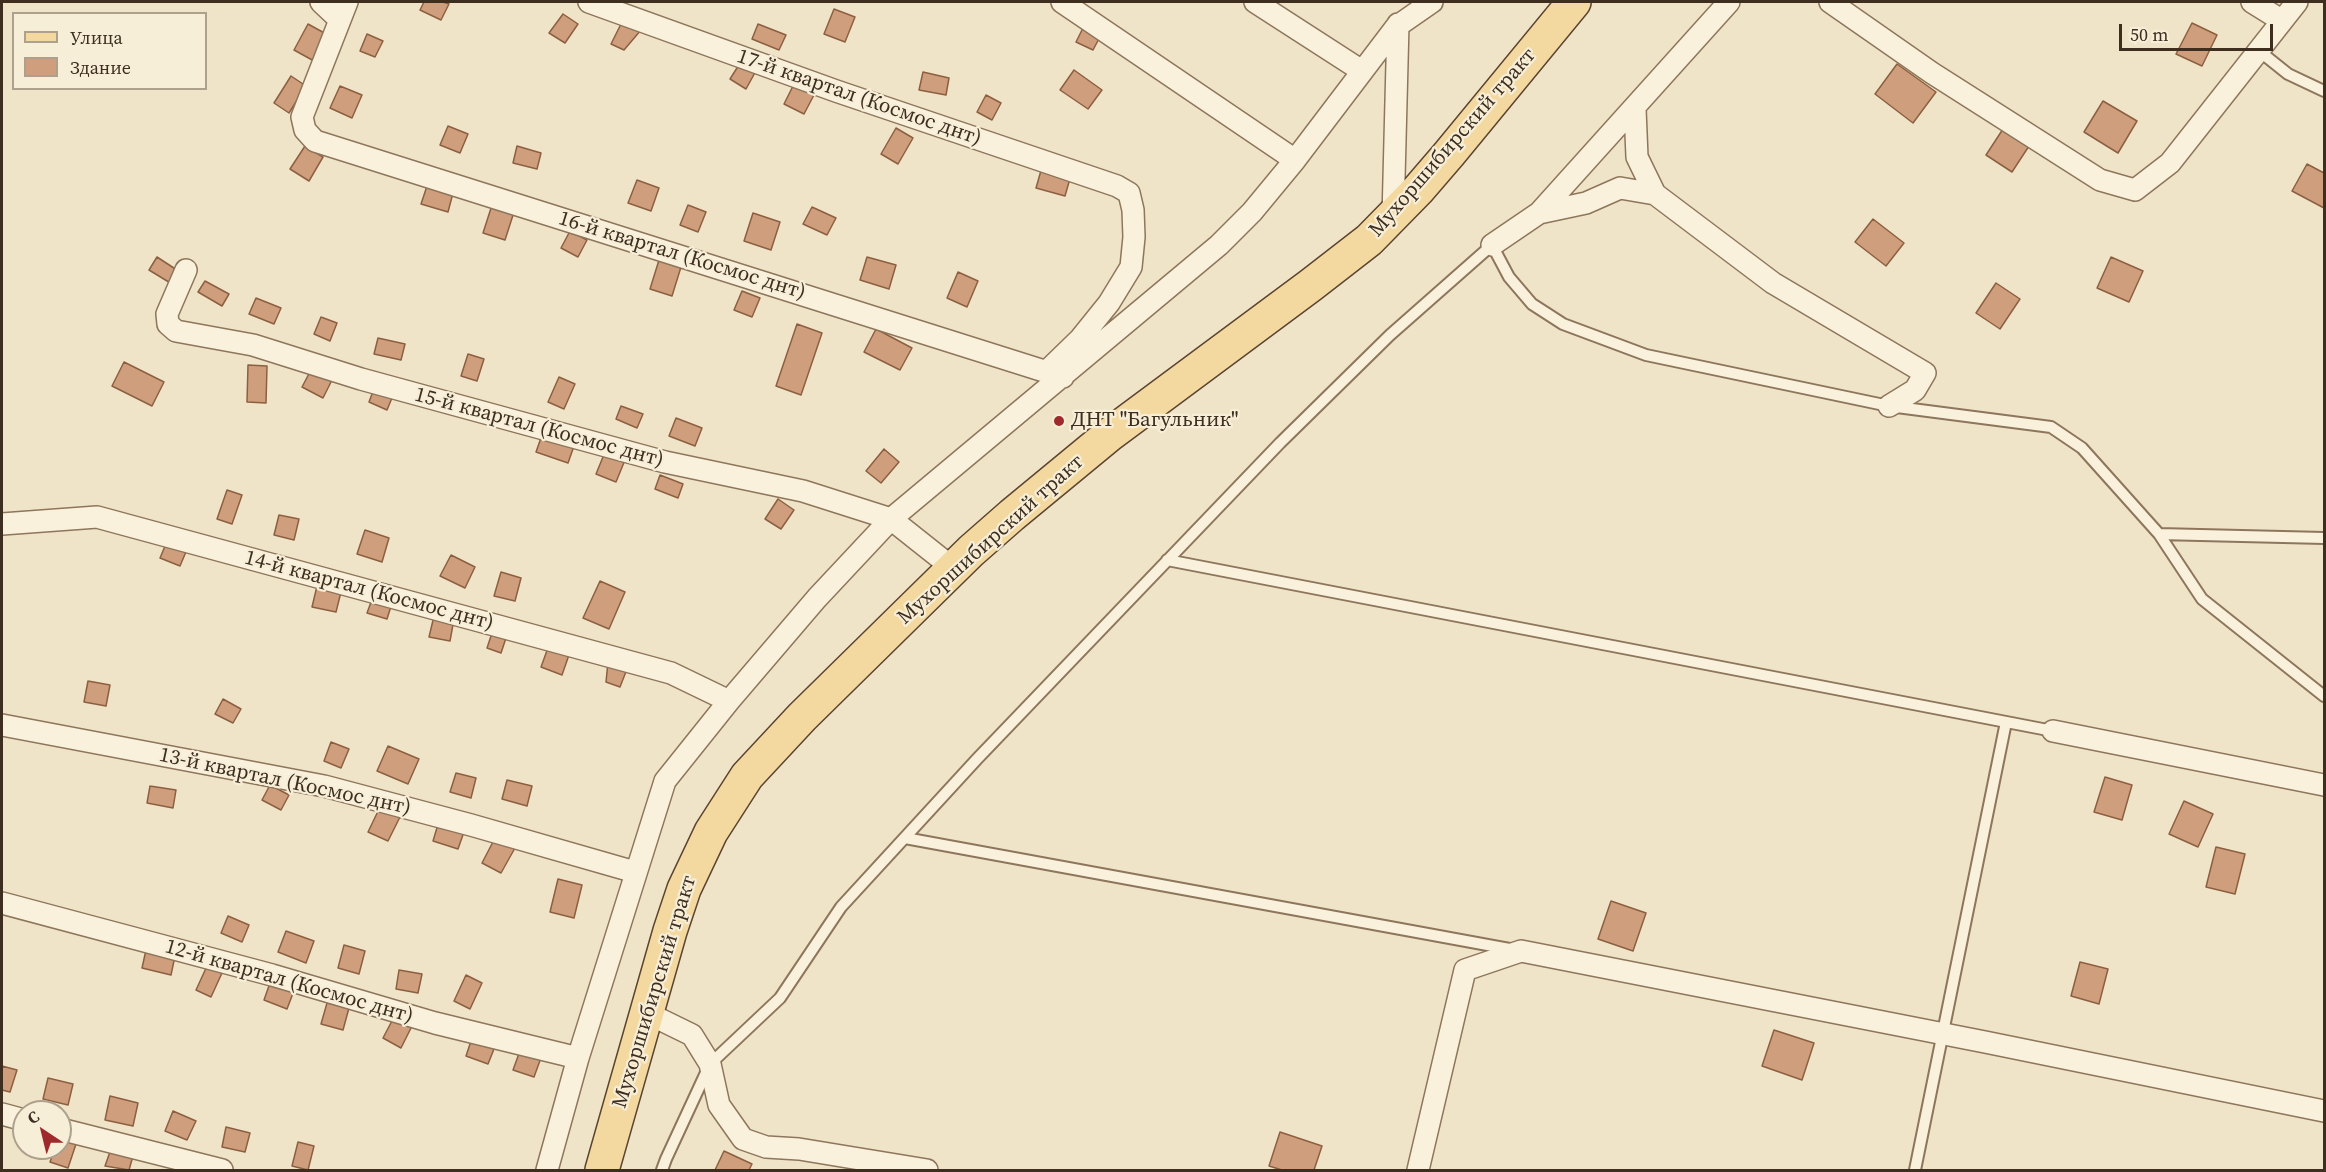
<!DOCTYPE html>
<meta charset="utf-8">
<style>
body{margin:0}
#map{position:relative;width:2326px;height:1172px;overflow:hidden;background:#f0e4c8;font-family:"Source Serif 4",serif}
canvas{display:block}
.frame{position:absolute;inset:0;border:3px solid #3d2e20;pointer-events:none}
.legend{position:absolute;left:12px;top:12px;width:195px;height:78px;box-sizing:border-box;background:#f7eed8;border:2px solid #ada18e;margin:0;padding:8px 10px;list-style:none;font-size:18px;color:#3d2e20}
.legend li{display:flex;align-items:center;gap:12px;height:30px}
.legend b{width:30px;border:2px solid #ada18e}
.north{position:absolute;left:12px;top:1100px;width:60px;height:60px;box-sizing:border-box;background:#f7eed8;border:2px solid #ada18e;border-radius:50%;rotate:325deg;font-size:16px;font-weight:700;line-height:24px;text-align:center;color:#3d2e20}
.north::after{content:'';display:block;margin:auto;width:21px;height:27px;background:#9e2a2b;clip-path:polygon(50% 0,100% 100%,50% 72%,0 100%)}
.scale{position:absolute;left:2119px;top:24px;width:154px;height:27px;box-sizing:border-box;border:3px solid #3d2e20;border-top:0;padding-left:8px;font-size:18px;line-height:21px;white-space:nowrap;color:#3d2e20;-webkit-text-stroke:4px #f7eed8;paint-order:stroke}
</style>
<div id="map">
<canvas width="2326" height="1172"></canvas>
<div class="frame"></div>
<ul class="legend">
<li><b style="height:8px;background:#f3d9a0"></b>Улица</li>
<li><b style="height:16px;background:#cf9f7d"></b>Здание</li>
</ul>
<div class="north">С</div>
<div class="scale">50 m</div>
</div>
<script>
const context = document.querySelector('canvas').getContext('2d');
context.lineJoin = 'round';
function fillPath(path, color) { context.fillStyle = color; context.fill(path, 'evenodd'); }
const poly = rows => new Path2D(rows.map(r => 'M' + r).join(''));
function trace(path, color, width, dash) { context.strokeStyle = color; context.lineWidth = width; context.lineCap = dash ? 'butt' : 'round'; context.setLineDash(dash || []); context.stroke(path); }
function drawText(font, color, halo, rows, align = 'center') {
  context.font = font + ' "Source Serif 4",serif'; context.lineWidth = 4.5; context.setLineDash([]); context.textBaseline = 'middle'; context.strokeStyle = halo; context.fillStyle = color; for (const [text, x, y, turn = 0] of rows) {
    context.save(); context.translate(x, y); context.rotate((+turn || 0) * Math.PI / 180); context.textAlign = isNaN(turn) ? turn : align; if (halo) context.strokeText(text, 0, 0); context.fillText(text, 0, 0); context.restore();
  }
}
const building = poly([
 [424,2,443,2,449,4,441,20,420,10,424,2],
 [834,9,855,17,845,42,824,34,834,9],
 [563,14,578,24,565,43,549,33,563,14],
 [623,20,641,30,624,50,611,44,623,20],
 [2192,23,2217,35,2202,66,2176,54,2192,23],
 [308,24,328,35,314,61,294,50,308,24],
 [758,24,786,35,779,50,752,39,758,24],
 [1084,26,1101,35,1093,50,1076,42,1084,26],
 [367,34,383,41,375,57,360,51,367,34],
 [742,60,757,69,746,89,730,79,742,60],
 [1897,64,1936,92,1913,123,1875,94,1897,64],
 [1074,70,1102,90,1088,109,1060,90,1074,70],
 [923,72,949,78,946,95,919,90,923,72],
 [291,76,306,86,289,113,274,103,291,76],
 [795,82,815,93,804,114,784,104,795,82],
 [340,86,362,95,352,118,330,108,340,86],
 [986,95,1001,103,992,120,977,112,986,95],
 [2103,101,2137,121,2118,153,2084,132,2103,101],
 [448,126,468,134,460,153,440,145,448,126],
 [896,128,913,138,898,164,881,154,896,128],
 [2003,129,2029,146,2012,172,1986,155,2003,129],
 [305,146,323,157,309,181,290,169,305,146],
 [517,146,541,153,537,169,513,163,517,146],
 [2307,164,2324,173,2324,208,2292,191,2307,164],
 [1042,167,1071,175,1065,196,1036,188,1042,167],
 [637,180,659,188,651,211,628,203,637,180],
 [427,186,453,193,448,212,421,204,427,186],
 [492,205,514,212,505,240,483,233,492,205],
 [688,205,706,212,698,232,680,225,688,205],
 [812,207,836,218,827,235,803,224,812,207],
 [753,213,780,222,771,250,744,241,753,213],
 [1873,219,1904,243,1886,266,1855,242,1873,219],
 [570,231,587,240,578,257,561,248,570,231],
 [157,257,180,272,172,284,149,270,157,257],
 [867,257,896,265,889,289,860,280,867,257],
 [2111,257,2143,271,2129,302,2097,288,2111,257],
 [659,260,681,267,672,296,650,289,659,260],
 [958,272,978,281,967,307,947,298,958,272],
 [205,281,229,294,222,306,198,292,205,281],
 [1996,283,2020,299,2000,329,1976,313,1996,283],
 [742,291,760,298,752,317,734,310,742,291],
 [256,298,281,308,274,324,249,314,256,298],
 [321,317,337,323,330,341,314,334,321,317],
 [797,324,822,333,801,395,776,386,797,324],
 [876,329,912,348,900,370,864,352,876,329],
 [378,338,405,344,401,360,374,354,378,338],
 [468,354,484,359,477,381,461,376,468,354],
 [124,362,164,382,152,406,112,386,124,362],
 [248,365,267,366,266,403,247,402,248,365],
 [312,368,333,378,323,398,302,387,312,368],
 [559,377,575,384,564,409,548,402,559,377],
 [375,386,394,393,387,410,369,402,375,386],
 [621,406,643,414,637,428,616,419,621,406],
 [676,418,702,428,695,446,669,436,676,418],
 [542,435,574,446,568,463,536,452,542,435],
 [884,449,899,462,881,483,866,471,884,449],
 [605,452,625,460,616,482,596,474,605,452],
 [660,475,683,484,678,498,655,489,660,475],
 [227,490,242,495,232,524,217,519,227,490],
 [778,499,794,510,781,529,765,519,778,499],
 [279,515,299,519,294,540,274,535,279,515],
 [365,530,389,538,382,562,357,554,365,530],
 [168,539,188,547,180,566,160,558,168,539],
 [451,555,475,567,465,588,440,576,451,555],
 [501,572,521,578,515,601,494,596,501,572],
 [600,581,625,592,609,629,583,618,600,581],
 [317,586,341,592,336,612,312,607,317,586],
 [374,594,393,600,387,619,367,613,374,594],
 [434,616,454,619,450,641,429,637,434,616],
 [493,630,507,635,501,653,487,648,493,630],
 [549,645,570,652,562,675,541,667,549,645],
 [608,662,627,669,620,687,606,682,608,662],
 [88,681,110,685,106,706,84,702,88,681],
 [223,699,241,709,233,723,215,714,223,699],
 [331,742,349,749,341,768,324,761,331,742],
 [388,746,419,759,408,784,377,771,388,746],
 [456,773,476,778,471,798,450,792,456,773],
 [2105,777,2132,785,2122,820,2094,812,2105,777],
 [507,780,532,786,527,806,502,799,507,780],
 [270,785,289,795,281,810,262,800,270,785],
 [150,786,176,790,173,808,147,803,150,786],
 [2184,801,2213,814,2198,847,2169,834,2184,801],
 [381,805,401,815,388,841,368,832,381,805],
 [439,821,465,829,458,849,433,841,439,821],
 [495,838,515,848,501,873,482,863,495,838],
 [2216,847,2245,854,2235,894,2206,887,2216,847],
 [558,879,582,885,574,918,550,912,558,879],
 [1611,901,1646,913,1633,951,1598,939,1611,901],
 [228,916,249,925,242,942,221,933,228,916],
 [286,931,314,941,306,963,278,952,286,931],
 [344,945,365,951,359,974,338,968,344,945],
 [146,950,175,956,171,975,142,968,146,950],
 [2080,962,2108,969,2099,1004,2071,996,2080,962],
 [207,966,222,973,211,997,196,990,207,966],
 [399,970,422,974,418,993,396,989,399,970],
 [466,975,482,983,470,1009,454,1001,466,975],
 [271,980,295,988,287,1009,264,1000,271,980],
 [327,1003,349,1008,343,1030,321,1024,327,1003],
 [394,1017,412,1026,401,1048,383,1038,394,1017],
 [1774,1030,1814,1043,1802,1080,1762,1066,1774,1030],
 [473,1035,496,1044,488,1064,466,1056,473,1035],
 [521,1048,542,1055,534,1077,513,1070,521,1048],
 [2,1066,17,1070,10,1092,2,1090,2,1066],
 [48,1078,73,1084,68,1105,43,1099,48,1078],
 [110,1096,138,1103,133,1126,105,1120,110,1096],
 [173,1111,196,1121,187,1140,165,1131,173,1111],
 [226,1127,250,1133,245,1152,222,1147,226,1127],
 [1280,1132,1322,1146,1314,1170,1282,1170,1269,1166,1280,1132],
 [60,1139,76,1144,68,1168,50,1162,55,1148,60,1148,60,1139],
 [298,1142,314,1146,308,1170,292,1166,298,1142],
 [111,1149,133,1156,129,1170,105,1166,111,1149],
 [724,1151,752,1164,749,1170,715,1170,724,1151]
]);
const lane = poly([
 [2258,50,2288,74,2324,91],
 [2159,534,2324,538],
 [1167,560,2053,731],
 [905,838,1515,950],
 [662,1170,666,1159,710,1064,780,998,841,907,977,759,1280,443,1390,335,1492,245,1509,277,1532,304,1563,324,1646,355,1889,406,2051,427,2082,448,2159,534,2202,599,2324,696],
 [1915,1170,2006,722]
]);
const street = poly([
 [321,2,339,19],
 [347,2,302,117,305,130,315,141,1063,377],
 [589,2,836,91,1117,186,1129,193,1133,210,1134,237,1131,267,1109,303,1080,339,1047,371],
 [1062,2,1295,160],
 [1255,2,1362,71],
 [1830,2,1932,73,2100,180,2135,190,2170,163,2297,2],
 [2252,2,2281,20],
 [1635,109,1637,157,1655,194],
 [1539,213,1586,203,1620,188,1655,194,1773,283,1925,373,1915,390,1889,406],
 [1393,217,1398,24],
 [1492,245,1539,213,1729,2],
 [186,270,167,314,168,324,176,331,253,345,361,379,665,462,803,491,891,519,954,569],
 [2,524,97,517,671,673,729,701],
 [2,725,324,786,471,825,635,872],
 [2053,731,2324,785],
 [2,903,272,975,435,1023,578,1058],
 [647,1013,692,1035,710,1064,719,1105,743,1139,766,1147,799,1149,927,1170],
 [2,1114,24,1120],
 [60,1129,222,1170],
 [547,1170,578,1058,665,781,729,701,817,598,891,519,1219,245,1252,212,1295,160,1396,27,1432,2],
 [1418,1170,1465,970,1521,951,1985,1042,2324,1111]
]);
const primary = poly([
 [602,1170,670,931,684,889,711,832,747,776,802,717,971,551,1012,515,1109,435,1311,285,1369,240,1418,190,1449,154,1574,2]
]);
const markers = [
 [1059,421,6,"#9e2a2b"]
];
const streetNames = [
 ["17-й квартал (Космос днт)",859,98,19],
 ["Мухоршибирский тракт",1453,143,-49],
 ["16-й квартал (Космос днт)",682,256,17],
 ["15-й квартал (Космос днт)",539,428,15],
 ["Мухоршибирский тракт",991,540,-42],
 ["14-й квартал (Космос днт)",369,591,15],
 ["13-й квартал (Космос днт)",285,782,12],
 ["12-й квартал (Космос днт)",289,982,16],
 ["Мухоршибирский тракт",655,992,-73]
];
const poiNames = [
 ["ДНТ \"Багульник\"",1071,421]
];
fillPath(building, '#cf9f7d');
trace(building, '#8d5f41', 1.5);
trace(lane, '#8d765c', 14);
trace(street, '#8d765c', 24);
trace(primary, '#5b4430', 36);
trace(lane, '#faf1dc', 10);
trace(street, '#faf1dc', 21);
trace(primary, '#f3d9a0', 33);
for (const [x, y, r, color] of markers) { const dot = new Path2D(); dot.arc(x, y, r, 0, 2 * Math.PI); context.fillStyle = color; context.fill(dot); trace(dot, '#f7eed8', 2); }
drawText('21px', '#3d2e20', '#f7eed8', streetNames);
drawText('21px', '#3d2e20', '#f7eed8', poiNames, 'left');
</script>
